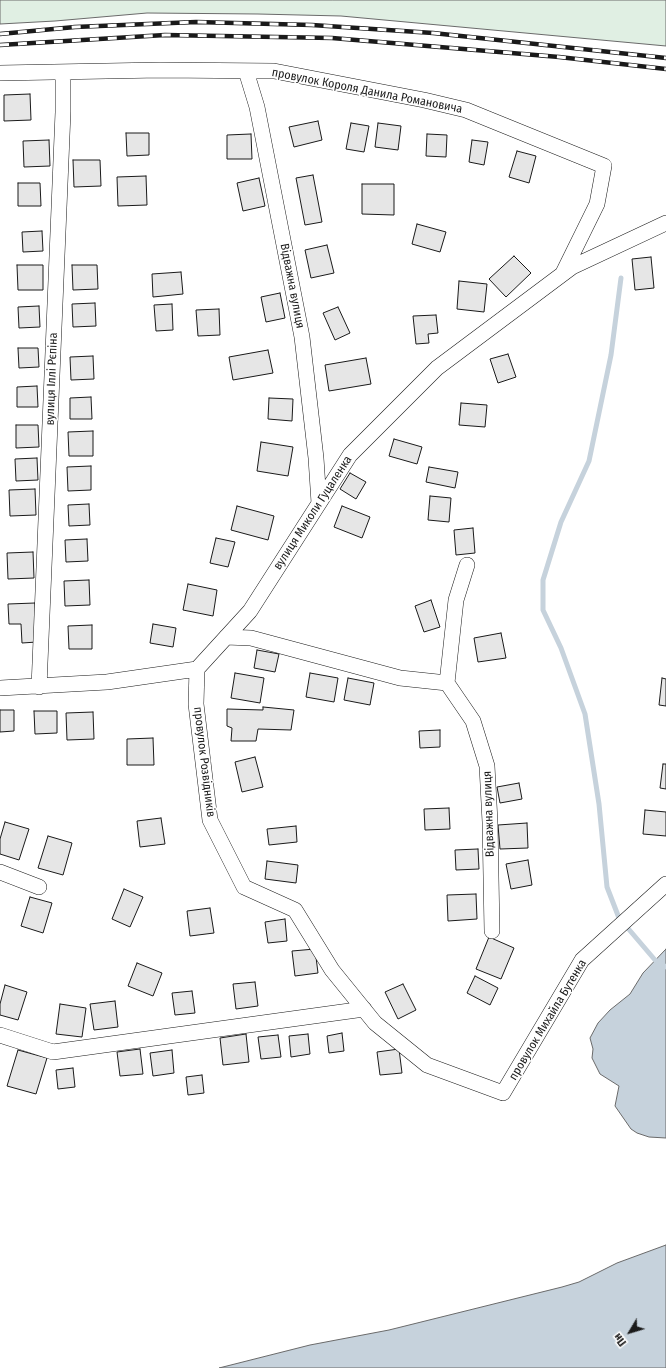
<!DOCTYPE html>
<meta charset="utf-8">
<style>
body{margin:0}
#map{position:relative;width:666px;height:1368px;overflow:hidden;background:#fff;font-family:"Fira Sans Condensed",sans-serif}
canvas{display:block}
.north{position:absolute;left:610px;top:1312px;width:40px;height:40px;-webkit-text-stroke:3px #fff;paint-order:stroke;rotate:232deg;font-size:11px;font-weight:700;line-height:16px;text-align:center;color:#1a1a1a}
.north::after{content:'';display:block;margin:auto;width:14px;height:18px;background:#1a1a1a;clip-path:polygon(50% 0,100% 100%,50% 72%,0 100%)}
</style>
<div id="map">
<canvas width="666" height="1368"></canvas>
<div class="north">Пн</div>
</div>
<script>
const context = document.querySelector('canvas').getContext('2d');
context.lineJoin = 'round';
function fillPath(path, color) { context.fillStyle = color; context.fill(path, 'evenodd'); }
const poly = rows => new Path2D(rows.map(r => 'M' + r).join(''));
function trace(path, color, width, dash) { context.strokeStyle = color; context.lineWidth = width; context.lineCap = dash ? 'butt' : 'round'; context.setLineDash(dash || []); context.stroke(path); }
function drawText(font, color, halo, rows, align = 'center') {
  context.font = font + ' "Fira Sans Condensed",sans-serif'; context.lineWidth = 3; context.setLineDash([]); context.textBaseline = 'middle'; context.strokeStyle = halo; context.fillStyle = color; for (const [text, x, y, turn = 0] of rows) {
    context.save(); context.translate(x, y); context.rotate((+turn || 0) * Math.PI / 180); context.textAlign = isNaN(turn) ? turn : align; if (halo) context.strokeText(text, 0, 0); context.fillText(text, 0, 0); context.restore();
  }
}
const green = poly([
 [0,0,666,0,666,46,341,16,258,14,147,13,55,21,0,24,0,0]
]);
const water = poly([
 [666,949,666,1138,649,1137,637,1133,631,1129,615,1106,619,1086,600,1074,592,1058,593,1049,590,1038,598,1023,610,1010,630,994,643,973,666,949],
 [666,1245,666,1368,219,1368,310,1345,389,1330,562,1287,579,1282,617,1263,666,1245]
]);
const stream = poly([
 [619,918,607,887,599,804,585,714,561,648,543,610,543,580,561,522,589,461,611,355,621,278],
 [626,926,655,960,666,967]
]);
const building = poly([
 [30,94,31,120,4,121,4,95,30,94],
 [318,121,322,140,294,147,289,127,318,121],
 [351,123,369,126,364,152,346,149,351,123],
 [378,123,401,126,398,150,375,147,378,123],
 [126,133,149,133,149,155,127,156,126,133],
 [251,134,252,159,227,159,227,135,251,134],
 [427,134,447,135,446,157,426,156,427,134],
 [49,140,50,166,24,167,23,141,49,140],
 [472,140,488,142,484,165,469,162,472,140],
 [517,151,536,156,529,183,509,177,517,151],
 [73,160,100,160,101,186,74,187,73,160],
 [313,175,322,222,305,225,296,178,313,175],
 [146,176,147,205,118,206,117,177,146,176],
 [259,178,265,206,243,211,237,183,259,178],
 [18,183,40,183,41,206,18,206,18,183],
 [362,184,394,184,394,215,362,214,362,184],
 [417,224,446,232,440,252,412,244,417,224],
 [42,231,43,251,23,252,22,232,42,231],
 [327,245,334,273,311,278,305,250,327,245],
 [514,256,531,273,506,297,489,279,514,256],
 [651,257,654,288,635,290,632,259,651,257],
 [17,265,43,265,43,290,18,290,17,265],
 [72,265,97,265,98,289,73,290,72,265],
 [181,272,183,294,153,297,152,274,181,272],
 [459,281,487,284,484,312,457,309,459,281],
 [280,293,285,318,266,322,261,297,280,293],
 [95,303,96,326,73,327,72,304,95,303],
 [172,304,173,330,156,331,154,305,172,304],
 [39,306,40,327,19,328,18,307,39,306],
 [338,307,350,333,335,340,323,313,338,307],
 [219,309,220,335,198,336,196,310,219,309],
 [436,315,438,333,428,334,429,343,416,344,413,316,436,315],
 [18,348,38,348,39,367,19,368,18,348],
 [268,350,273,373,233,380,229,357,268,350],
 [508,354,516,377,498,383,490,359,508,354],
 [93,356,94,379,71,380,70,357,93,356],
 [366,358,371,384,329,391,325,365,366,358],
 [37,386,38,407,17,407,17,387,37,386],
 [91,397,92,419,70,419,70,398,91,397],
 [269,398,293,399,292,421,268,419,269,398],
 [461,403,487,405,485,427,459,425,461,403],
 [16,425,38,425,39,447,16,448,16,425],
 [93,431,93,456,69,456,68,432,93,431],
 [394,439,422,447,417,464,389,456,394,439],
 [261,442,293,447,288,476,257,471,261,442],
 [37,458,38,480,16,481,15,459,37,458],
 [91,466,91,490,68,491,67,467,91,466],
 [429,467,458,472,455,488,426,482,429,467],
 [350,473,366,482,356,499,340,489,350,473],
 [35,489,36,515,10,516,9,490,35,489],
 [430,496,451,498,449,522,428,520,430,496],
 [89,504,90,525,69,526,68,505,89,504],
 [237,506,274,516,268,540,231,530,237,506],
 [342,506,370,517,362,538,334,527,342,506],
 [473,528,475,553,456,555,454,530,473,528],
 [216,538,235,542,228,567,210,563,216,538],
 [87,539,88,561,66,562,65,540,87,539],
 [33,552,34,578,8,579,7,553,33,552],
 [89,580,90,605,65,606,64,581,89,580],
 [188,584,217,590,213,616,183,610,188,584],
 [431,600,440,627,424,632,415,606,431,600],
 [35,603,37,642,22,643,21,624,9,624,8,604,35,603],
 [153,624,176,628,173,647,150,643,153,624],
 [92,625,92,649,69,649,68,626,92,625],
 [501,633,506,658,478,662,474,638,501,633],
 [257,650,279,654,275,672,254,668,257,650],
 [235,673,264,678,260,703,231,698,235,673],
 [310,673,338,678,334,702,306,697,310,673],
 [348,678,374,683,370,705,344,700,348,678],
 [662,678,666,679,666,706,659,705,662,678],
 [263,707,294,710,291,730,258,729,256,741,231,741,232,728,227,726,227,709,263,710,263,707],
 [0,710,14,710,14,731,0,732,0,710],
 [34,711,57,711,57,733,35,734,34,711],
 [93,712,94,739,67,740,66,713,93,712],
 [440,730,440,747,420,748,419,731,440,730],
 [153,738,154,765,127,765,127,739,153,738],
 [255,757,263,787,242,792,235,762,255,757],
 [663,764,666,764,666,789,660,788,663,764],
 [519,783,522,799,500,803,497,787,519,783],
 [449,808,450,829,425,830,424,809,449,808],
 [645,810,666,812,666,836,643,834,645,810],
 [161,818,165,844,140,847,137,821,161,818],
 [5,822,29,829,19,860,0,854,0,839,5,822],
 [527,823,528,848,500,849,498,825,527,823],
 [296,826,297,842,269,845,267,829,296,826],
 [48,836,72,843,63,875,38,868,48,836],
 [478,849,479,869,456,870,455,850,478,849],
 [528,860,532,885,511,889,506,864,528,860],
 [267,861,298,865,296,883,265,879,267,861],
 [124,889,143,897,130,927,112,919,124,889],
 [476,894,477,919,448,921,447,895,476,894],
 [30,897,52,903,43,933,21,926,30,897],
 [210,908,214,933,190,936,187,911,210,908],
 [285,919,287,941,268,943,265,922,285,919],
 [489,937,514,948,501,979,476,969,489,937],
 [315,949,318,973,295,976,292,951,315,949],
 [137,963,162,973,153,996,128,986,137,963],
 [475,976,498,988,490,1005,467,993,475,976],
 [255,982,258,1006,236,1009,233,984,255,982],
 [403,984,416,1010,398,1019,385,992,403,984],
 [5,985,27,992,18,1020,0,1015,0,1004,5,985],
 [192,991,195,1013,175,1015,172,993,192,991],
 [115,1001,118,1027,94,1030,90,1004,115,1001],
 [60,1004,86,1008,82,1037,56,1034,60,1004],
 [342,1033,344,1051,329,1053,327,1036,342,1033],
 [246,1034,249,1062,223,1065,220,1038,246,1034],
 [308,1034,310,1054,291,1057,289,1036,308,1034],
 [278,1035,281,1057,261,1059,258,1037,278,1035],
 [140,1049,143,1074,120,1076,117,1052,140,1049],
 [399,1049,402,1073,380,1075,377,1052,399,1049],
 [18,1050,47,1058,36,1094,7,1086,18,1050],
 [172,1050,174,1073,153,1076,150,1053,172,1050],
 [73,1068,75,1087,58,1089,56,1070,73,1068],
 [202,1075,204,1093,188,1095,186,1077,202,1075]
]);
const street = poly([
 [246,71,257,107,302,337,316,458,319,503],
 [0,73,160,70,274,71,424,100,466,110,604,166,597,204,563,273],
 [226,637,251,638,400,678,447,683,473,721,487,766,490,822,492,931],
 [197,669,196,704,210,820,244,887,295,910,332,970,375,1023,427,1065,503,1093,582,960,666,884],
 [447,683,456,600,467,565],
 [39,687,63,112,63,72],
 [0,688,107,682,197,669,250,611,350,455,437,368,572,267,666,223],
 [0,872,39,887],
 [0,1035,53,1052,364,1009]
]);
const rail = poly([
 [0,34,75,27,196,22,312,25,433,33,666,58],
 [0,45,165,35,332,38,559,57,666,69]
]);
const streetNames = [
 ["провулок Короля Данила Романовича",367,91,11],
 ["Відважна вулиця",292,286,79],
 ["вулиця Іллі Рєпіна",52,379,-88],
 ["вулиця Миколи Гуцаленка",313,513,-57],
 ["провулок Розвідників",204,762,83],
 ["Відважна вулиця",489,814,-92],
 ["провулок Михайла Бутенка",548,1020,-59]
];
fillPath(green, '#e0efe3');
trace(green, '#6a6a6a', 1);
fillPath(water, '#c6d2dc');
trace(water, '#6a6a6a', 1);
trace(stream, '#c6d2dc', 5);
fillPath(building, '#e6e6e6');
trace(building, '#1a1a1a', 1);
trace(street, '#1a1a1a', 16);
trace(street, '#fff', 15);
trace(rail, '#1a1a1a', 4.5);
trace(rail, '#fff', 3, [9]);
drawText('12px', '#1a1a1a', '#fff', streetNames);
</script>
